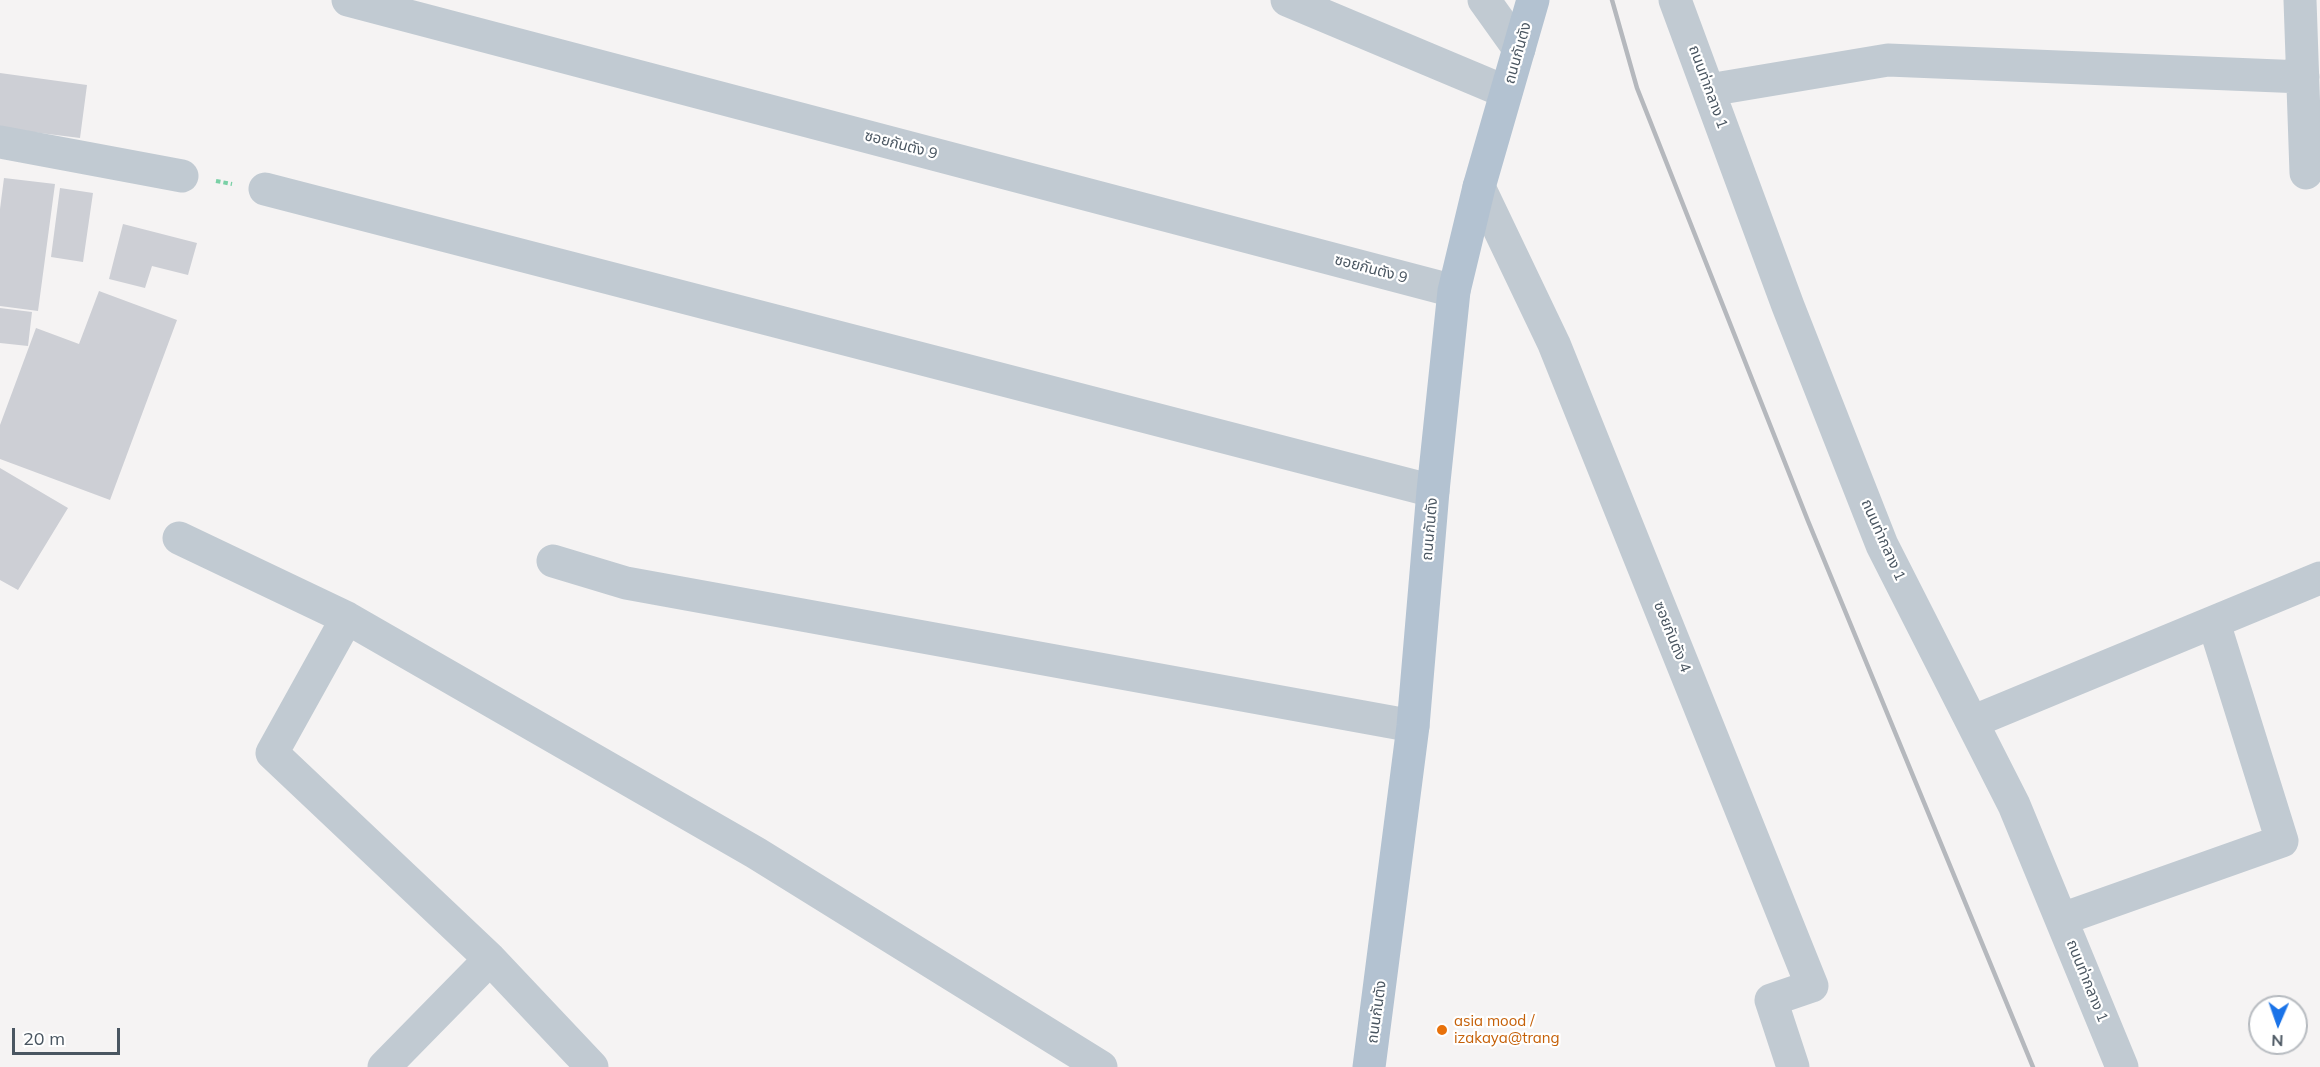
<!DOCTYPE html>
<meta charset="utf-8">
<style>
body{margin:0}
#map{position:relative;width:2320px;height:1067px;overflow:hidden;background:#f5f3f3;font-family:Mulish,sans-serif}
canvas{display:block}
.north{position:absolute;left:2248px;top:995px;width:60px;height:60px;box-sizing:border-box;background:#fff;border:2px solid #b7bbc0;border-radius:50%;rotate:182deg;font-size:16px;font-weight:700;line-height:24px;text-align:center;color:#4a5661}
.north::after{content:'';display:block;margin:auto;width:21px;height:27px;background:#1a73e8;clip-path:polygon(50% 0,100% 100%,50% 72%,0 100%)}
.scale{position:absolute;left:12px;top:1028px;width:108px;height:27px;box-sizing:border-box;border:3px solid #4a5661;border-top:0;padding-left:8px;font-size:18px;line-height:21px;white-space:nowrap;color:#4a5661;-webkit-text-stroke:4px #fff;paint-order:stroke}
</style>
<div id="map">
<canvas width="2320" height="1067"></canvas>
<div class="north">N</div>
<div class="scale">20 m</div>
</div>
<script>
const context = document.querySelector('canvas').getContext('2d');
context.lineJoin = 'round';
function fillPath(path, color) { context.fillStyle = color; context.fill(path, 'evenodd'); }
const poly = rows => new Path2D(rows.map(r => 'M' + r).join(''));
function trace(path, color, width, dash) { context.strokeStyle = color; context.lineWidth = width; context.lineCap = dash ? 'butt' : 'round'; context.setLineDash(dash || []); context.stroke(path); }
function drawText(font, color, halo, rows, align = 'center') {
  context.font = font + ' Mulish,"Noto Sans Thai",sans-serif'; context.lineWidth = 4.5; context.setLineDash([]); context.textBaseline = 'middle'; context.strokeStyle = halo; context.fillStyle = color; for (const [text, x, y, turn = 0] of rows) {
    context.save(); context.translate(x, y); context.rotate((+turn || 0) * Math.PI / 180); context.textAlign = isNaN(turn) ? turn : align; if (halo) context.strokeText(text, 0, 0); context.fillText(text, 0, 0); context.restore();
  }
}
const building = poly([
 [0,73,87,85,80,138,0,128],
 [4,178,55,184,38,311,0,306,0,209],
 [60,188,93,193,83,262,51,257],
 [123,224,197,243,188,275,152,266,145,288,109,279],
 [99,291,177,320,110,500,0,459,0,425,36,328,79,344],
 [0,308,32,312,28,346,0,343],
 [0,468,68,508,18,590,0,580]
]);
const path = poly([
 [216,181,232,184]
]);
const minor = poly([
 [348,0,1454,291],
 [1287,0,1506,92],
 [1484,0,1519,49],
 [1675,0,1788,306,1882,545,2014,805,2122,1067],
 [2300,0,2306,173],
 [1709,90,1888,60,2303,77],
 [0,142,182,176],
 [1479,187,1554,344,1812,986,1771,1000,1793,1067],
 [265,189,1433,491],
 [179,538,347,618,756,853,1101,1067],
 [553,561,626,583,1413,726],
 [347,618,272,753,490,959,592,1067],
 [1972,722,2320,578],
 [2062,919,2282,841,2214,623],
 [384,1067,490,959]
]);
const major = poly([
 [1369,1067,1413,726,1433,491,1454,291,1479,187,1533,0]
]);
const rail = poly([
 [1612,0,1637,88,1808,521,2033,1067]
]);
const markers = [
 [1442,1030,6,"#e8710a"]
];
const streetNames = [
 ["ถนนกันตัง",1518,53,-74],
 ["ถนนท่ากลาง 1",1708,87,70],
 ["ซอยกันตัง 9",901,145,15],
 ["ซอยกันตัง 9",1371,269,15],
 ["ถนนกันตัง",1430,529,-85],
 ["ถนนท่ากลาง 1",1883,540,66],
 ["ซอยกันตัง 4",1672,637,68],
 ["ถนนท่ากลาง 1",2087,981,68],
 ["ถนนกันตัง",1377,1012,-82]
];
const foodNames = [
 ["asia mood /",1454,1021],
 ["izakaya@trang",1454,1038]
];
fillPath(building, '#cdcfd5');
trace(path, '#7ad0a6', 4, [4.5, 3]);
trace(minor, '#c1cad2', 33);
trace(major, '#b3c2d1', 33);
trace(rail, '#b5b8bd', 4.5);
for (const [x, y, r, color] of markers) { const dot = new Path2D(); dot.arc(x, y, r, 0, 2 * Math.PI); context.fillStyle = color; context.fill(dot); trace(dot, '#fff', 2); }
drawText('15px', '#4a5661', '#fff', streetNames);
drawText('15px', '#c56008', '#fff', foodNames, 'left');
</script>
